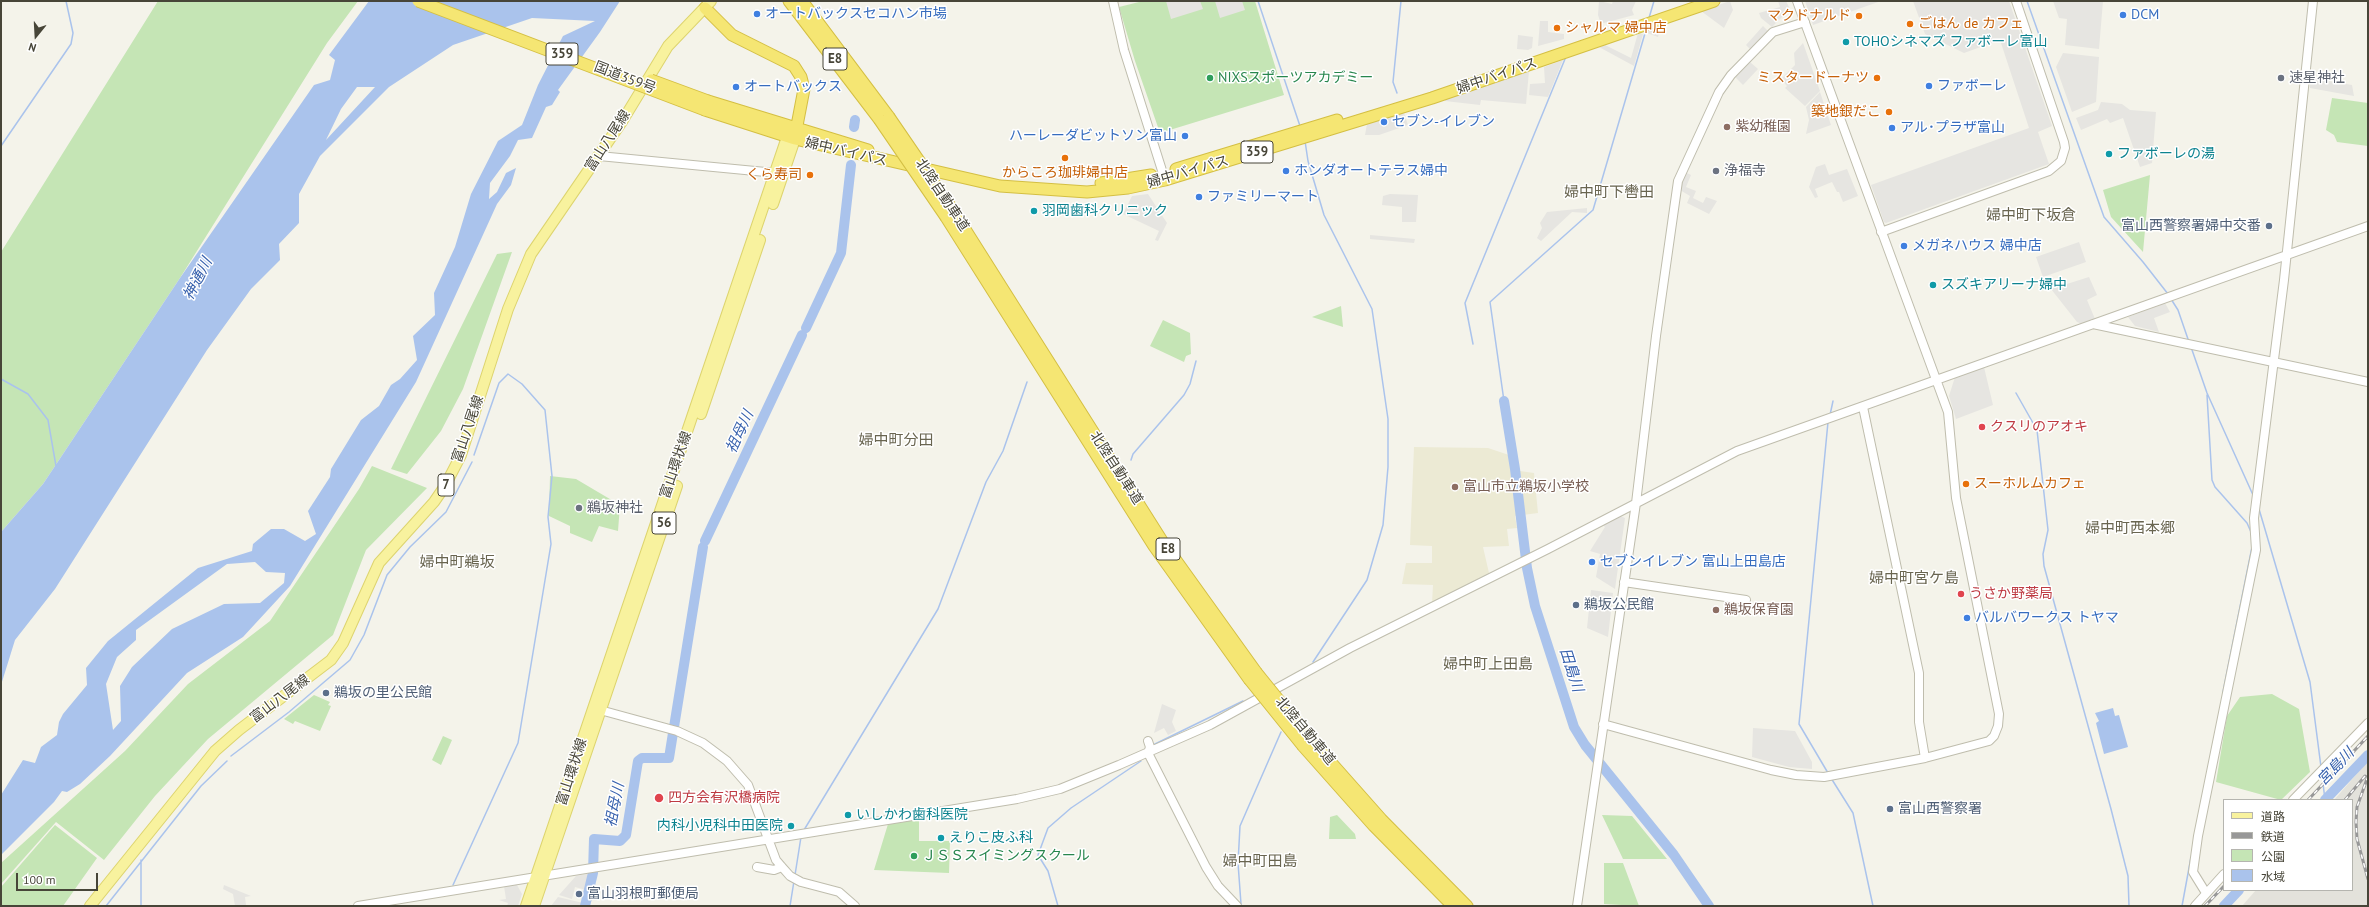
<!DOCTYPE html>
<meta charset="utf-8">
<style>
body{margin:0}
#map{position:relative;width:2369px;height:907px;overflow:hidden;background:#f4f3ea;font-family:"PT Sans","Noto Sans JP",sans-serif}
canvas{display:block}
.frame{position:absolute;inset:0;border:2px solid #474538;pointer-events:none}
.legend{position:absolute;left:2223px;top:799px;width:130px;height:92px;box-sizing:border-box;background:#fff;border:1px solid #b5b5af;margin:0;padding:5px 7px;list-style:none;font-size:12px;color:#474538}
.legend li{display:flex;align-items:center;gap:8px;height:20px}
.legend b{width:20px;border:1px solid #b5b5af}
.north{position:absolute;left:16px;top:16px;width:40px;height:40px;-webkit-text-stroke:3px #fff;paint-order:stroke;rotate:198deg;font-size:11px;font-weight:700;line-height:16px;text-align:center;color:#474538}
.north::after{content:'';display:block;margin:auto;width:14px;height:18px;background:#474538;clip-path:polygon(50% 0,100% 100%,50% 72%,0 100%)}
.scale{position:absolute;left:16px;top:873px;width:82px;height:18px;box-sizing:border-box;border:2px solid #474538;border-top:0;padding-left:5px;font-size:12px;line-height:14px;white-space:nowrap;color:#474538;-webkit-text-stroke:3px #fff;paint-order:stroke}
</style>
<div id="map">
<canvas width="2369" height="907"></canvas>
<div class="frame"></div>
<ul class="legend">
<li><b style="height:5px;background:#f8f29e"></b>道路</li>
<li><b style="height:5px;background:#989898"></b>鉄道</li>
<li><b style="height:11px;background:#c5e5b5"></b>公園</li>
<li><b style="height:11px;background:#aac3ec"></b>水域</li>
</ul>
<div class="north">N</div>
<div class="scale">100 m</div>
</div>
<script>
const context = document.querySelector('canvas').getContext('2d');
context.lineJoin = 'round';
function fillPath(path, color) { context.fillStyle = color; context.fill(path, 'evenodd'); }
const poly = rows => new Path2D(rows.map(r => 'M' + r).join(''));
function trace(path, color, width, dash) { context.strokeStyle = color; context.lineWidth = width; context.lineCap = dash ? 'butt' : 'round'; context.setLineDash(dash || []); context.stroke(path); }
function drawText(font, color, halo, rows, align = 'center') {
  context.font = font + ' "PT Sans","Noto Sans JP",sans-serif'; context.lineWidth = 3; context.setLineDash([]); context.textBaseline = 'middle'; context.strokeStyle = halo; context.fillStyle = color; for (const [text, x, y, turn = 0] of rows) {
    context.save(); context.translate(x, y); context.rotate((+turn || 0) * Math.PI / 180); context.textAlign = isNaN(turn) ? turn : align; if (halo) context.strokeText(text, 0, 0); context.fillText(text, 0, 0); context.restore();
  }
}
const industrial = poly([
 [2368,761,2368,906,2242,906,2256,890,2352,890,2352,800,2334,800]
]);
const education = poly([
 [1414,447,1488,448,1509,455,1513,470,1534,473,1538,513,1515,516,1517,528,1507,529,1509,546,1483,547,1489,573,1432,603,1433,585,1402,584,1406,563,1432,563,1432,546,1410,545]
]);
const green = poly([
 [158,1,358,1,327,43,180,278,43,484,1,532,1,252],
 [1143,1,1255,1,1284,95,1160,133,1135,61,1119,7],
 [2332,98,2368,103,2368,146,2337,142,2334,135,2326,130],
 [2150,175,2143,252,2111,217,2103,190],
 [512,252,463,389,441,431,407,474,391,469,497,254],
 [1341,306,1343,327,1312,317],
 [1163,320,1190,333,1191,354,1186,356,1184,362,1150,346],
 [372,466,427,488,366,550,333,635,208,739,155,796,104,860,56,822,1,884,1,863,125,751,188,684,270,621,359,489],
 [550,476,576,479,620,505,618,531,599,526,592,542,570,533,570,526,549,516],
 [2272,694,2299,709,2310,772,2281,800,2216,782,2227,716,2240,697],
 [314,695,330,702,328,705,331,706,320,731,295,721,293,724,284,719],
 [443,736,452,740,441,765,432,760],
 [1337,815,1355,834,1356,839,1329,839,1330,817],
 [1602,815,1632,816,1667,859,1623,859],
 [919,819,919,841,950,841,949,873,874,870,888,824],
 [55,825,97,858,63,906,1,906,1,887],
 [1604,863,1623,863,1639,906,1604,904]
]);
const parking = poly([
 [1166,1,1200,1,1203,9,1171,19],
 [1215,1,1242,1,1245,10,1220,18],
 [1599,1,1612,4,1613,1,1636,1,1632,10,1634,15,1604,23,1600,21,1598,15],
 [1730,1,1733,10,1724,28,1701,11],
 [1778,1,1786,1,1790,9,1772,27,1761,18,1759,13,1780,7],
 [1805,1,1881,1,1813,25],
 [1913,1,2009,1,2052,126,2038,132,2049,164,1886,223,1884,222,1871,185,2029,128,2000,40,1964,53,1925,34],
 [2053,1,2103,1,2099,49,2065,45,2067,19,2059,18],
 [1540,21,1548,21,1548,32,1564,34,1564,39,1538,46],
 [1661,25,1658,37,1647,33,1648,29],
 [1763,26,1768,31,1751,50,1746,45],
 [1638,33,1643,34,1634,66,1599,47,1605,45,1631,58],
 [1518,35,1533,37,1532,48,1528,50,1517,49],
 [1803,43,1820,91,1805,106,1785,88,1787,86,1781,79,1795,65,1794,53],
 [2063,53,2099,57,2096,102,2072,112,2056,67],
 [1563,60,1548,97,1529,95,1530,84,1545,83,1544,67],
 [1750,62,1758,69,1743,85,1735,77],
 [1529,71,1526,104,1481,100,1480,105,1445,101,1445,99],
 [2310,78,2352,85,2354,96,2310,88],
 [1820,92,1831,125,1806,134,1809,120,1806,107],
 [2101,102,2122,104,2130,110,2156,112,2152,163,2140,167,2123,118,2110,123,2107,119,2081,130,2076,118,2098,110],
 [1404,113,1408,125,1379,135,1365,135,1367,124],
 [1825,164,1829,175,1847,169,1858,196,1843,202,1839,192,1837,192,1832,182,1815,189,1818,197,1815,198,1809,187,1816,167],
 [1685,172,1691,175,1686,187,1696,191,1693,198,1703,203,1706,197,1717,201,1709,214,1687,203,1690,196,1680,190],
 [1148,194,1167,223,1158,241,1155,240,1159,231,1123,214,1132,196],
 [1390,194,1418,195,1416,222,1402,222,1402,207,1382,205,1383,196],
 [1587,208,1587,213,1572,212,1541,241,1537,238,1542,228,1540,223,1547,212],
 [1370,235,1415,239,1414,243,1370,239],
 [2079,242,2086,262,2043,277,2036,257],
 [2089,277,2097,295,2087,300,2095,319,2082,324,2077,322,2051,289],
 [2165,303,2170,312,2154,318,2159,332,2135,326,2128,317],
 [1984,367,1993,405,1956,419,1949,396,1955,377],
 [1618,515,1625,518,1615,589,1596,577,1600,554,1590,551,1605,527,1602,524],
 [1591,590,1613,593,1608,637,1587,628],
 [1162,704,1176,710,1172,722,1176,731,1168,735,1164,728,1154,733],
 [1753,728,1795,731,1812,762,1812,769,1789,767,1752,757],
 [587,874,590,875,586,890,575,887,572,899,559,895,576,876],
 [224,885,251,896,245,897,246,905,253,906,235,906,233,894,223,889],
 [517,885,522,894,518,906,507,906,508,903,499,900,506,899,504,886],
 [558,897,583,903,583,906,551,906]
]);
const water = poly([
 [369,1,620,1,600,32,558,90,560,92,552,105,546,107,532,138,518,140,510,156,490,183,489,199,497,192,506,173,516,168,511,185,497,204,416,382,290,586,243,637,187,673,110,756,80,784,67,792,62,791,54,802,1,855,1,795,23,760,35,763,41,747,57,735,59,722,63,714,87,685,86,668,108,641,198,568,252,551,253,544,271,529,284,529,305,541,316,534,308,511,330,477,331,469,361,420,379,406,391,385,400,379,417,360,413,336,435,315,434,293,455,247,471,194,498,141,522,125,538,85,563,36,595,21,532,18,453,45,389,87,320,156,299,194,299,223,279,244,280,260,251,289,207,350,55,589,15,640,1,685,1,532,43,484,180,278,314,85,330,80,335,60,329,55],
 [357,87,375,87,326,140,341,109],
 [255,562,266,572,285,573,284,583,260,603,224,604,172,629,132,667,120,686,121,721,113,730,106,684,117,657,136,640,136,630,227,564],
 [2113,708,2115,716,2119,715,2128,747,2104,754,2096,723,2099,721,2095,713]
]);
const stream = poly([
 [1258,1,1300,126],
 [2027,1,2104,217,2143,262,2168,294],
 [1649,18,1654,1],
 [1397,93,1393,82,1401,1],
 [1305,141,1308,161,1324,215,1372,309,1388,419,1388,467,1383,525,1367,580,1313,662],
 [1,146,71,44,73,33,66,1],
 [2171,299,2178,310,2189,342],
 [1473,344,1465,303,1565,59],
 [2191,347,2207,393,2253,495],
 [1,379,28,394,48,420,56,466],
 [2016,393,2037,430,2048,530,2043,554,2044,566,2111,809,2128,876,2129,906],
 [2207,395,2212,480,2215,487,2247,523,2251,532],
 [1504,401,1490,302,1593,210,1646,30],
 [1830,415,1833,401],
 [1131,460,1133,454,1184,395,1190,384,1196,361],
 [2259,509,2310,682,2321,767],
 [2223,692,2252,547],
 [1153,745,1243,701],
 [231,756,289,712,350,660,364,635,387,575,410,547,446,512,472,462],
 [1828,773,1799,724,1828,422],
 [2322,775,2325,800],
 [1831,778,1853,813,1873,906],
 [804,830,938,609,986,482,1003,451,1027,382],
 [141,860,141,906],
 [795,875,801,837],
 [453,885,518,743,551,544,548,517,552,476,545,410,522,384,508,374,499,383,474,455],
 [1241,904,1238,863,1240,826,1281,732],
 [106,906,201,786,227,761],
 [790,906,794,881],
 [1058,906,1048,871,1038,855,1048,828,1071,808,1141,761],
 [2182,906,2191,857]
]);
const river = poly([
 [854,127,855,120],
 [806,328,841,253,851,165],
 [1504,401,1515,469,1527,568,1535,606,1574,727,1585,745,1674,855,1709,906],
 [705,541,802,335],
 [674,727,703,547],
 [2325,800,2368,755],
 [585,906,593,873,594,839,620,841,626,835,638,761,642,758,669,758,673,733],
 [2224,906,2239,890]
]);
const minor = poly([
 [1113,1,1124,50,1165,180],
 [599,156,776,173],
 [1881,232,2049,171,2061,161,2065,148,2064,142,2016,1],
 [2093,324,2368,382],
 [1863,407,1919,673,1919,722,1925,758],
 [1624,582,1746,600],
 [600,710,677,731,703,743,727,761,748,785,776,860,782,867,790,876,801,882,839,892,855,906],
 [1603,724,1771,770,1796,775,1824,777,1925,758,1989,741,1994,736,1998,726,1999,714,1956,498,1948,412,1797,1],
 [1148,741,1150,747,1148,753,1206,867,1218,886,1237,906],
 [2293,800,2368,723],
 [757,867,774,870,782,867],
 [2206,893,2193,872,2198,836,2256,550,2254,518,2284,280,2313,1],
 [358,906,1017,799,1060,789,1119,765,1210,725,1350,648,1548,549,1737,451,2368,226],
 [1577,906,1636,503,1656,336,1678,181,1719,92,1731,75,1773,32,1805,22],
 [2195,906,2224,874]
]);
const major = poly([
 [773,204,795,139],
 [701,414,760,240],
 [90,906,215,751,239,730,331,660,343,643,379,563,434,502,445,486,461,455,508,309,531,254,623,120,668,46,711,1],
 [526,906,787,137],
 [534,906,677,486]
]);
const highway = poly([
 [789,1,879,119],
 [802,1,889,117],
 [705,8,732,35,794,66,801,77,804,89,795,136],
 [708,101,868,150],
 [705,110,795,139,1000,186,1087,192,1128,188,1165,180,1432,98,1714,1],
 [1176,169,1337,120],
 [1101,183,1151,175],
 [954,212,1162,541,1256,672],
 [946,217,1154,546,1249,679],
 [1311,740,1381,819,1467,906],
 [1303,746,1374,826,1453,906]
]);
const rail = poly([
 [2368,776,2357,807,2356,822,2357,839,2368,879],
 [2308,800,2368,736],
 [2345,800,2365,776],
 [2205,906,2224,886]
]);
const highwayBridge = poly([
 [418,1,705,110],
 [651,80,708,101],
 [889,117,954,212],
 [879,119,946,217],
 [1256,672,1311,740],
 [1249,679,1303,746]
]);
const markers = [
 [757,14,4,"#3f7fe0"],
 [2123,15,4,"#3f7fe0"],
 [1859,16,4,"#e8710a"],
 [1910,24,4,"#e8710a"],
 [1557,28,4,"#e8710a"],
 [1846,42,4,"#0f9aa8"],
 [1210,78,4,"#2e9e5b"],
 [1877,78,4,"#e8710a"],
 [2281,78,4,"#6b7280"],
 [1929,86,4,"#3f7fe0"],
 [736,87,4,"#3f7fe0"],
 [1889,112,4,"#e8710a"],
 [1384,122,4,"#3f7fe0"],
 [1727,127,4,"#8d6e63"],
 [1892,128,4,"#3f7fe0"],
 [1185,136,4,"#3f7fe0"],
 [2109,154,4,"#0f9aa8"],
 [1065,158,4,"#e8710a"],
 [1286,171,4,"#3f7fe0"],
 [1716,171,4,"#6b7280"],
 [810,175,4,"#e8710a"],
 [1199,197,4,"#3f7fe0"],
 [1034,211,4,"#0f9aa8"],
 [2269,226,4,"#5c6f8a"],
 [1904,246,4,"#3f7fe0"],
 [1933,285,4,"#0f9aa8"],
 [1982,427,4,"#e0444e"],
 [1966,484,4,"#e8710a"],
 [1455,487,4,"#8d6e63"],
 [579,508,4,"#6b7280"],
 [1592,562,4,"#3f7fe0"],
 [1961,594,4,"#e0444e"],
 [1576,605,4,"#5c6f8a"],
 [1716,610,4,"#8d6e63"],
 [1967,618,4,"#3f7fe0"],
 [326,693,4,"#5c6f8a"],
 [659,798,5,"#e0444e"],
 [1890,809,4,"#5c6f8a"],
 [848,815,4,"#0f9aa8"],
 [791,826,4,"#0f9aa8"],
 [941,838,4,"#0f9aa8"],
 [914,856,4,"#2e9e5b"],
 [579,894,4,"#5c6f8a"]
];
const shields = [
 [562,54,32],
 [835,59,24],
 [1257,152,32],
 [446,485,16],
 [664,523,24],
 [1168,549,24]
];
const shieldNames = [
 ["359",562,54],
 ["E8",835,59],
 ["359",1257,152],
 ["7",446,485],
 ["56",664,523],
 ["E8",1168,549]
];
const shopNames = [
 ["オートバックスセコハン市場",765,14],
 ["DCM",2131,15],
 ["ファボーレ",1937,86],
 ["オートバックス",744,87],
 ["セブン-イレブン",1392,122],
 ["アル･プラザ富山",1900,128],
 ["ハーレーダビットソン富山",1177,136,"right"],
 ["ホンダオートテラス婦中",1294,171],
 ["ファミリーマート",1207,197],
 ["メガネハウス 婦中店",1912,246],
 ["セブンイレブン 富山上田島店",1600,562],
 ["バルバワークス トヤマ",1975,618]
];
const foodNames = [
 ["マクドナルド",1851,16],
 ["ごはん de カフェ",1918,24,"left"],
 ["シャルマ 婦中店",1565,28,"left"],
 ["ミスタードーナツ",1869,78],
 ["築地銀だこ",1881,112],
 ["からころ珈琲婦中店",1065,173,"center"],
 ["くら寿司",802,175],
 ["スーホルムカフェ",1974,484,"left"]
];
const cultureNames = [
 ["TOHOシネマズ ファボーレ富山",1854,42],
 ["ファボーレの湯",2117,154],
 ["羽岡歯科クリニック",1042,211],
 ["スズキアリーナ婦中",1941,285],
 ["いしかわ歯科医院",856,815],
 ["内科小児科中田医院",783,826,"right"],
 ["えりこ皮ふ科",949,838]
];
const streetNames = [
 ["婦中バイパス",1497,76,-19],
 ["国道359号",625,78,21],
 ["富山八尾線",608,141,-57],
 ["婦中バイパス",846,152,13],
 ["婦中バイパス",1188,172,-16],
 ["北陸自動車道",942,195,56],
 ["富山八尾線",468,429,-71],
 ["富山環状線",676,465,-71],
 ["北陸自動車道",1116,468,57],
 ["富山八尾線",280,699,-37],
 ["北陸自動車道",1305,731,50],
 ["富山環状線",572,772,-72]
];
const leisureNames = [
 ["NIXSスポーツアカデミー",1218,78],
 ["ＪＳＳスイミングスクール",922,856]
];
const worshipNames = [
 ["速星神社",2289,78],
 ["浄福寺",1724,171],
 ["鵜坂神社",587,508]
];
const educationNames = [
 ["紫幼稚園",1735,127],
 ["富山市立鵜坂小学校",1463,487],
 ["鵜坂保育園",1724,610]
];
const serviceNames = [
 ["富山西警察署婦中交番",2261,226,"right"],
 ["鵜坂公民館",1584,605],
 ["鵜坂の里公民館",334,693],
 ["富山西警察署",1898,809],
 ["富山羽根町郵便局",587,894]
];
const healthNames = [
 ["クスリのアオキ",1990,427],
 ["うさか野薬局",1969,594],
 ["四方会有沢橋病院",668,798]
];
const neighbourhoodNames = [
 ["婦中町下轡田",1609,193],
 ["婦中町下坂倉",2031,216],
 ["婦中町分田",896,441],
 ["婦中町西本郷",2130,529],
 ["婦中町鵜坂",457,563],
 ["婦中町宮ケ島",1914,579],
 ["婦中町上田島",1488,665],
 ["婦中町田島",1260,862]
];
const waterNames = [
 ["神通川",198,279,-63],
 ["祖母川",740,432,-65],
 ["田島川",1571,670,72],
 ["宮島川",2336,767,-46],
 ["祖母川",615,805,-79]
];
fillPath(industrial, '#e3e2db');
fillPath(education, '#ecead4');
fillPath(green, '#c5e5b5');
fillPath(parking, '#e6e5e1');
fillPath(water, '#aac3ec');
trace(stream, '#aac3ec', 1.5);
trace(river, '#aac3ec', 10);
trace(minor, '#bfbdad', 10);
trace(major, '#ddd46e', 12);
trace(highway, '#d4bf43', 13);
trace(minor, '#fff', 8);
trace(major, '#f8f29e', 10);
trace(highway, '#f5e673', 11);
trace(rail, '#989898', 3);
trace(rail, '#fff', 1.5, [4.5]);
trace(highwayBridge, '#d4bf43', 13, []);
trace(highwayBridge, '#f5e673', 11);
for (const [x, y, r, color] of markers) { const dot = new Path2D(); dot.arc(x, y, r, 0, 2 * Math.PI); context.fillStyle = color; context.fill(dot); trace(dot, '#fff', 1.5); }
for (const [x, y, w] of shields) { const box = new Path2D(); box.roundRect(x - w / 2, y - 11, w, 22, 3); context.fillStyle = '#fff'; context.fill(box); trace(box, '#474538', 1); }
drawText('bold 13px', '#474538', null, shieldNames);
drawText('14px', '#366cbe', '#fff', shopNames, 'left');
drawText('14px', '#c56008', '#fff', foodNames, 'right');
drawText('14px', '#0d838f', '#fff', cultureNames, 'left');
drawText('14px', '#474538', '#fff', streetNames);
drawText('14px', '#27864d', '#fff', leisureNames, 'left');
drawText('14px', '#5b616d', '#fff', worshipNames, 'left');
drawText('14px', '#785e54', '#fff', educationNames, 'left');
drawText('14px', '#4e5e75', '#fff', serviceNames, 'left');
drawText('14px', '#be3a42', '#fff', healthNames, 'left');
drawText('15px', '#696550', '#fff', neighbourhoodNames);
drawText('italic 15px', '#3761ad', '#fff', waterNames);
</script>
